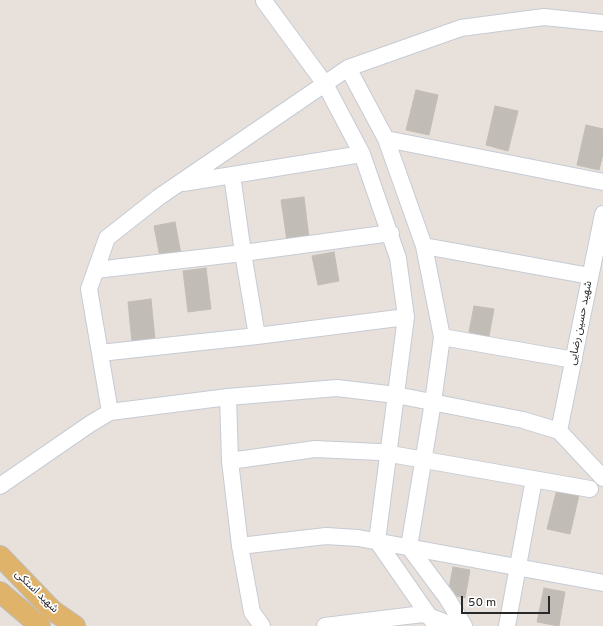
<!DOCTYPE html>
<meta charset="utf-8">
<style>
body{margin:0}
#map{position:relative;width:603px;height:626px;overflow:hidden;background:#e8e1db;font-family:Overpass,sans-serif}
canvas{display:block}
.scale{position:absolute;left:461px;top:596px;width:89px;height:18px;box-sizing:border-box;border:2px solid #282828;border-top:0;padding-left:5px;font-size:12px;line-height:14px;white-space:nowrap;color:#282828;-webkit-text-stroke:3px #fff;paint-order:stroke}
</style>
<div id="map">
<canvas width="603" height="626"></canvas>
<div class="scale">50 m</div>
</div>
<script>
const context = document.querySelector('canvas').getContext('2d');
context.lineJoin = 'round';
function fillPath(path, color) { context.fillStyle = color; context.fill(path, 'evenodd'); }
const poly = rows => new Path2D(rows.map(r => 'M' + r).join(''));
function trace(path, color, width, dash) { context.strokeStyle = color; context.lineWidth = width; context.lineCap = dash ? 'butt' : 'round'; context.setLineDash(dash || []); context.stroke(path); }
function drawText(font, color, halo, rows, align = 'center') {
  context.font = font + ' Overpass,"Noto Sans Arabic",sans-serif'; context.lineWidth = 3.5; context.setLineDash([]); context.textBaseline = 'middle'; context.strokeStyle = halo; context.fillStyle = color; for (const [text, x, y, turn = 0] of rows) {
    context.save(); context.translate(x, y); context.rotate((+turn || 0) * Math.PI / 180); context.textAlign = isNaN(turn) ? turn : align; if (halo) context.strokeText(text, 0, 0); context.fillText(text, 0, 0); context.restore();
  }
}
const building = poly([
 [416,90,438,95,429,135,406,130,416,90],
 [495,106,518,111,508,151,486,145,495,106],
 [586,125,603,129,603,154,599,170,577,165,586,125],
 [304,197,309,238,287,241,281,200,304,197],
 [175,222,181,254,160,257,154,226,175,222],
 [334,252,339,281,318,285,312,256,334,252],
 [206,268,211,309,188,312,183,271,206,268],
 [151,299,155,340,132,342,128,302,151,299],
 [474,306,494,309,489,336,469,332,474,306],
 [557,489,579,495,570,534,547,529,557,489],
 [453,567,470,570,465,598,448,594,453,567],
 [544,588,565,592,559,626,537,622,544,588]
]);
const minor = poly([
 [264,1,325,84,362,154],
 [348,68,386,139],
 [232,175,243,253,257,336],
 [183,183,362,154,398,258,406,317,377,541,436,626],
 [424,246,590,276],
 [96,270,243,253,391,233],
 [442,337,574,360],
 [100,353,257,336,406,317],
 [228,397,230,461,240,546,252,612,262,626],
 [110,412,89,289,107,238,159,197,348,68,461,28,544,17,603,23],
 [559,431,603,214],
 [230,461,315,449,379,452,590,489],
 [0,486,90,424,110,412,228,397,337,388,396,395,523,420,559,431,603,478],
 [240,546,326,536,358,538,603,583],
 [325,626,423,614,454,626],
 [464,626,447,598,409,547,433,402,442,337,424,246,386,139,603,182],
 [507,626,534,479]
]);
const major = poly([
 [0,556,52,610,75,626],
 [0,592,40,626]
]);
const streetNames = [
 ["شهید حسین رضایی",581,323,-79],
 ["شهید استکی",36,592,44]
];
fillPath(building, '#c1bcb6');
trace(building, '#c3bcb5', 1);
trace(minor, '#c6cbd4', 18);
trace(major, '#bebebe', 22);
trace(minor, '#fff', 16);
trace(major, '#dfb36a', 20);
drawText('11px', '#282828', '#fff', streetNames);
</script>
